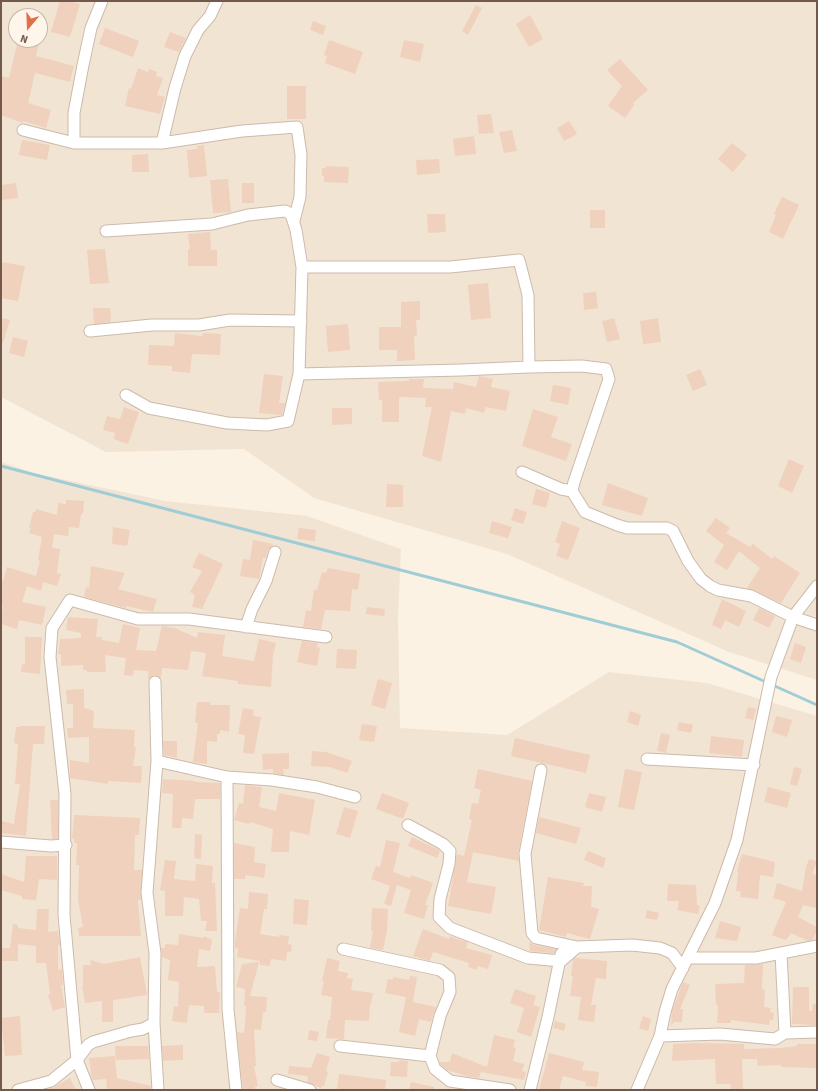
<!DOCTYPE html>
<style>
body{margin:0}
#map{position:relative;width:818px;height:1091px;overflow:hidden;background:#fbf2e4;font-family:"Source Sans 3",sans-serif}
canvas{display:block}
.frame{position:absolute;inset:0;border:2px solid #72594b;pointer-events:none}
.north{position:absolute;left:8px;top:8px;width:40px;height:40px;box-sizing:border-box;background:#fef6ea;border:1px solid #c6b7aa;border-radius:50%;rotate:199deg;font-size:11px;font-weight:700;line-height:16px;text-align:center;color:#72594b}
.north::after{content:'';display:block;margin:auto;width:14px;height:18px;background:#e06f4e;clip-path:polygon(50% 0,100% 100%,50% 72%,0 100%)}
</style>
<div id="map">
<canvas width="818" height="1091"></canvas>
<div class="frame"></div>
<div class="north">N</div>
</div>
<script>
const context = document.querySelector('canvas').getContext('2d');
context.lineJoin = 'round';
function fillPath(path, color) { context.fillStyle = color; context.fill(path, 'evenodd'); }
const poly = rows => new Path2D(rows.map(r => 'M' + r).join(''));
function trace(path, color, width, dash) { context.strokeStyle = color; context.lineWidth = width; context.lineCap = dash ? 'butt' : 'round'; context.setLineDash(dash || []); context.stroke(path); }
const residential = poly([
 [1,1,817,1,817,680,729,652,507,554,314,498,244,449,106,452,1,397],
 [16,16,40,16,40,40,16,40],
 [1,462,33,473,165,501,307,516,401,549,398,618,400,728,507,735,609,672,707,683,817,716,817,1090,1,1090]
]);
const stream = poly([
 [1,466,677,642,817,705]
]);
const building = poly([
 [60,1,70,1,80,4,70,37,51,32],
 [476,5,482,8,468,35,462,31],
 [530,15,543,39,529,47,516,24],
 [313,21,326,26,323,35,310,30],
 [105,28,139,41,133,57,99,44],
 [170,32,186,38,179,52,164,47],
 [18,40,40,40,36,56,74,66,70,82,35,73,28,103,51,110,46,128,23,121,23,123,1,115,1,76,9,78],
 [329,40,363,52,355,74,325,63,327,56,324,55],
 [404,40,424,44,420,62,400,57],
 [620,59,648,90,633,103,634,105,625,118,608,106,622,86,607,70],
 [138,68,148,72,149,69,157,72,156,76,163,78,157,95,165,97,160,114,125,106,129,88,131,89],
 [287,86,306,86,306,119,287,119],
 [491,114,494,133,479,134,477,115],
 [569,121,577,134,564,141,557,128],
 [512,130,517,151,504,153,499,132],
 [474,136,476,154,455,156,453,139],
 [22,140,50,145,47,160,19,155],
 [732,143,747,155,733,172,718,159],
 [204,145,207,176,189,178,187,150,197,149,197,146],
 [148,154,149,172,132,172,132,155],
 [439,159,440,173,417,175,416,160],
 [326,166,349,167,348,183,324,182,324,176,322,176,322,168,326,168],
 [228,179,231,212,213,213,210,180],
 [16,183,18,198,1,200,1,185],
 [242,183,254,183,254,203,242,203],
 [782,197,799,205,783,239,769,232,776,215,774,214],
 [590,210,605,210,605,228,590,228],
 [427,214,445,214,446,232,428,233],
 [210,232,211,250,217,250,217,266,188,266,188,249,190,249,188,234],
 [105,249,109,283,90,284,87,250],
 [1,262,25,266,18,301,1,298],
 [488,283,491,318,471,320,468,285],
 [596,292,598,308,584,310,583,293],
 [420,301,420,320,416,320,417,336,414,336,415,360,397,361,397,350,379,350,379,327,401,327,401,302],
 [93,308,110,308,111,322,94,324],
 [1,318,10,320,3,343,1,343],
 [614,318,620,339,607,342,602,321],
 [658,318,661,342,643,344,640,321],
 [348,324,350,350,328,352,326,326],
 [175,333,202,336,203,333,221,334,220,355,192,354,190,373,172,371,172,366,148,365,149,345,174,346],
 [13,337,28,341,24,357,9,353],
 [700,369,707,385,693,391,686,375],
 [264,374,283,376,279,403,285,403,282,415,259,413],
 [479,376,493,379,491,387,510,391,506,411,486,407,484,413,466,408,465,414,451,411,441,462,422,456,432,407,425,407,426,398,400,397,399,399,399,422,382,422,382,400,379,400,378,382,409,381,409,379,424,379,423,388,453,389,454,382,476,387],
 [553,385,571,388,568,405,550,401],
 [124,407,139,412,128,444,114,439,115,433,103,430,107,416,120,419],
 [332,408,352,408,352,424,332,425],
 [533,409,558,417,551,437,572,444,566,461,522,446],
 [789,459,804,466,792,493,778,486],
 [608,483,648,498,642,516,602,505],
 [387,484,403,485,403,507,386,507],
 [536,489,550,493,546,508,532,504],
 [66,500,84,501,83,514,81,514,79,528,69,527,68,536,54,534,52,548,60,549,57,573,61,574,57,586,43,582,41,591,27,586,22,602,46,607,42,625,19,620,17,629,1,624,3,605,1,605,1,580,3,581,7,567,36,576,40,561,38,560,42,537,29,533,31,528,29,528,33,512,35,512,36,509,57,515,58,503,66,504],
 [515,508,527,512,523,524,511,520],
 [716,518,730,528,726,533,750,547,753,544,772,559,774,556,800,573,781,603,747,588,760,568,739,551,727,570,714,562,724,545,706,531],
 [492,521,512,527,508,538,489,533],
 [562,521,580,528,568,560,556,556,560,544,555,542],
 [113,527,130,530,127,546,112,544],
 [299,528,316,530,315,541,297,539],
 [253,540,273,544,268,550,266,558,263,558,259,579,240,576,243,559,250,560],
 [199,553,223,564,202,609,192,607,195,595,190,592,202,571,192,567],
 [91,566,125,573,118,589,157,599,153,612,126,606,126,608,84,597,86,587,89,588],
 [328,568,360,574,358,590,352,589,350,611,325,610,321,629,303,627,306,610,311,611,314,590,317,590,322,572,326,573],
 [722,599,746,611,739,627,725,620,721,629,712,625],
 [367,607,385,609,384,616,366,614],
 [759,608,775,616,769,628,753,620],
 [68,617,98,619,96,637,102,637,102,640,119,643,123,624,140,628,136,650,156,651,162,626,175,628,197,638,198,632,225,635,222,656,254,661,259,639,276,643,273,655,271,687,238,684,238,681,202,676,206,653,191,651,188,670,162,668,161,678,154,675,148,679,148,671,134,670,133,676,124,675,126,658,105,655,106,672,87,672,87,670,83,670,83,665,61,666,61,654,58,654,60,639,81,638,81,633,66,630],
 [25,637,42,637,40,674,21,672,22,664,25,664],
 [302,641,318,643,317,647,320,648,317,666,297,662],
 [795,643,806,647,801,663,790,659],
 [337,649,357,650,356,669,336,668],
 [378,679,392,683,385,709,371,705],
 [84,689,84,708,94,711,93,728,135,730,134,747,136,747,133,766,142,766,141,783,108,781,108,784,70,778,70,760,89,763,89,737,68,738,67,728,73,728,73,704,67,704,66,690],
 [197,702,210,702,210,705,230,705,229,732,220,730,220,734,217,734,217,742,207,741,207,764,193,762,198,723,195,723],
 [748,707,756,709,753,720,745,718],
 [243,708,254,710,253,716,261,717,254,754,243,753,245,735,238,734],
 [630,711,641,715,638,726,627,722],
 [776,716,792,720,787,737,772,732],
 [679,722,693,725,691,733,677,730],
 [362,724,377,726,374,742,359,740],
 [20,726,45,726,44,744,33,744,26,836,1,833,1,821,14,824,14,823,20,784,15,784,18,744,14,743,16,727,20,727],
 [661,733,670,735,666,753,657,751],
 [711,736,744,740,742,757,709,753],
 [515,738,590,755,586,773,511,756],
 [163,741,177,741,177,758,164,755],
 [312,751,326,752,352,761,347,773,330,767,311,766],
 [289,753,289,769,283,769,284,775,273,773,273,769,263,770,262,754],
 [794,767,802,769,797,786,790,784],
 [478,769,532,781,518,853,519,861,473,852,467,882,496,887,491,914,448,906,457,854,464,856,472,820,469,819,472,803,478,804,481,790,474,788],
 [625,769,642,772,634,810,618,807],
 [163,779,195,781,195,782,220,783,220,799,195,799,193,819,182,818,181,828,172,828,173,794,162,793],
 [245,785,262,787,259,807,276,811,279,793,315,800,309,835,290,831,289,852,271,852,273,829,250,822,249,824,234,820,239,803,243,804],
 [768,787,791,793,787,808,764,802],
 [382,793,409,803,403,819,376,809],
 [589,793,606,797,602,812,585,807],
 [50,800,58,800,58,839,52,839],
 [344,807,358,811,350,838,336,834],
 [74,815,140,818,139,835,135,835,134,870,142,870,141,900,138,900,141,936,79,936,78,928,83,927,78,900,79,865,76,865,77,843,74,843,74,838,72,839],
 [539,817,581,828,576,844,536,833],
 [195,834,202,835,201,859,194,858],
 [412,837,439,850,440,851,437,858,408,846],
 [386,840,400,843,393,872,410,878,411,875,433,883,425,905,428,905,424,919,404,913,411,890,397,885,391,906,384,904,390,886,371,879,376,866,380,867],
 [234,843,255,847,254,862,266,864,264,878,245,875,245,879,234,879],
 [588,851,606,858,603,868,584,860],
 [742,854,775,862,773,877,760,875,758,899,740,897,741,892,736,891,738,872,737,871],
 [26,856,57,856,57,880,39,879,36,900,22,899,22,896,1,890,1,874,24,882],
 [809,859,817,861,812,874,817,875,817,908,803,905,798,917,817,927,817,931,812,940,808,941,791,933,786,940,782,939,772,935,786,902,773,898,777,883,802,891,806,867],
 [165,860,176,861,174,879,195,881,196,864,213,866,212,883,215,883,217,931,205,931,207,921,201,921,199,899,184,897,183,916,165,916,165,891,160,890],
 [548,877,584,883,583,886,592,886,591,907,599,909,590,939,567,933,566,937,539,930],
 [668,884,696,885,697,905,700,906,698,914,677,910,679,901,667,901],
 [249,892,268,894,267,909,264,909,260,934,279,937,279,935,289,936,288,944,292,945,291,952,287,951,286,961,271,959,270,966,260,965,260,961,237,957,238,949,235,948,235,941,240,908,248,909],
 [294,899,309,900,307,925,293,924],
 [372,908,388,909,387,931,383,950,370,948,373,931,371,930],
 [37,909,49,909,48,932,58,931,60,945,58,945,58,970,62,969,63,985,61,985,65,1007,53,1011,48,995,50,994,46,963,36,963,36,946,18,944,18,961,1,961,1,948,10,948,13,924,18,925,18,928,36,930],
 [647,910,659,913,657,920,645,918],
 [720,921,741,927,737,941,715,938],
 [423,929,449,939,450,936,458,939,468,942,466,948,492,955,488,969,478,966,477,970,468,967,469,963,433,952,430,961,413,956],
 [179,934,204,938,204,936,212,940,210,951,199,949,197,967,215,966,217,992,220,992,219,1013,204,1013,204,1006,189,1005,187,1023,172,1021,174,1006,178,1007,179,982,168,980,170,960,162,957,161,948,165,948,165,944,178,945],
 [529,942,534,945,556,949,554,953,530,951],
 [140,957,147,995,113,1000,113,1022,102,1022,102,1001,85,1003,82,986,83,986,83,965,91,965,90,960,104,964],
 [327,958,340,961,338,971,348,973,347,978,353,979,351,990,373,993,371,1004,370,1004,369,1021,345,1020,344,1039,326,1038,328,1020,330,1020,332,997,321,995,324,981,322,981],
 [575,958,607,961,606,979,596,978,591,1005,596,1005,594,1022,578,1020,581,997,570,996,573,976,571,976,573,960],
 [259,962,250,996,267,997,266,1012,263,1012,261,1030,254,1029,256,1066,254,1066,258,1086,255,1087,255,1090,243,1090,237,1032,244,1033,246,1011,246,1006,244,1006,245,989,236,987,242,964],
 [763,964,762,989,765,990,764,1007,771,1008,770,1012,774,1013,773,1020,770,1020,769,1025,731,1020,731,1023,717,1023,718,1005,716,1005,715,984,744,983,745,965],
 [410,976,417,977,413,1002,436,1007,431,1022,419,1019,415,1036,399,1032,406,997,385,993,388,979,393,980,393,977,409,980],
 [683,982,690,985,680,1009,683,1009,682,1022,674,1022,671,1026,672,1012],
 [793,987,809,987,809,1011,812,1011,813,1004,817,1004,817,1025,792,1024],
 [515,989,536,996,533,1005,540,1007,531,1037,517,1032,524,1008,510,1003],
 [20,1016,22,1055,5,1056,1,1018],
 [643,1016,651,1019,648,1031,639,1028],
 [555,1021,566,1024,564,1031,553,1028],
 [309,1030,319,1032,317,1041,308,1040],
 [494,1035,515,1040,513,1047,516,1048,513,1061,524,1064,522,1071,526,1072,524,1080,481,1072,479,1078,466,1076,447,1070,441,1065,440,1062,450,1062,452,1053,487,1067],
 [697,1043,744,1044,744,1049,780,1048,797,1046,797,1044,816,1044,817,1068,781,1067,781,1065,758,1066,757,1059,742,1059,743,1090,731,1090,730,1084,716,1084,715,1059,672,1061,673,1044],
 [183,1045,183,1060,163,1061,162,1046],
 [115,1046,148,1046,149,1059,116,1060],
 [317,1053,330,1057,326,1071,328,1072,324,1086,322,1086,321,1088,307,1082,308,1076,288,1074,289,1066,311,1068],
 [549,1053,584,1062,582,1070,599,1072,597,1087,585,1086,586,1082,563,1076,559,1090,539,1090],
 [115,1056,117,1078,151,1086,151,1090,107,1090,106,1079,92,1080,89,1058],
 [399,1060,408,1061,407,1077,390,1076,391,1062,399,1062],
 [339,1074,386,1080,385,1090,337,1089],
 [70,1078,76,1090,45,1090,53,1088],
 [411,1082,434,1087,434,1090,409,1090]
]);
const street = poly([
 [23,130,74,143,162,143,175,88,185,56,198,30,210,16,217,1],
 [74,143,74,113,83,65,91,28,102,1],
 [162,143,242,131,297,127,301,155,300,197,294,221],
 [106,231,212,224,248,215,285,211,291,214,296,230,302,267,299,374,288,421,267,425,227,423,149,408,126,395],
 [302,267,450,267,519,260,528,295,529,367],
 [90,331,152,325,199,325,230,320,301,321],
 [299,374,461,370,529,367,582,366,606,369,609,379,574,482,572,491],
 [522,472,561,489,572,491,585,512,617,525,627,528,667,528,673,531,688,561,701,579,710,586,718,590,751,596,793,617,817,625],
 [246,627,252,609,266,581,275,552],
 [647,759,754,765],
 [157,761,227,777,272,780,317,787,355,797],
 [541,770,525,854,532,933,536,938,577,947,632,945,660,948,672,953,683,968],
 [227,777,228,1009,236,1090],
 [408,825,443,844,450,851,449,864,440,899,439,917,450,928,528,958,561,961,577,947],
 [1,842,51,846,66,845],
 [343,949,440,970,449,977,450,992,440,1016,430,1056,435,1069,450,1081,510,1090],
 [781,953,785,1033],
 [688,958,756,958,817,946],
 [154,1023,158,1090],
 [660,1036,720,1034,775,1039,785,1033,817,1032],
 [340,1046,430,1056],
 [277,1080,310,1090],
 [18,1090,51,1081,77,1060,88,1045,93,1042,131,1031,143,1029,154,1023,155,953,147,893,157,761,155,682],
 [89,1090,77,1060,64,915,65,794,50,657,52,628,70,600,138,619,189,619,326,637],
 [530,1090,548,1017,561,954],
 [637,1090,660,1036,665,1012,672,989,715,903,737,840,771,677,793,617,817,586]
]);
fillPath(residential, '#f2e4d3');
trace(stream, '#a0cdd5', 3);
fillPath(building, '#efd1bd');
trace(street, '#ccbaab', 13);
trace(street, '#fff', 11);
</script>
